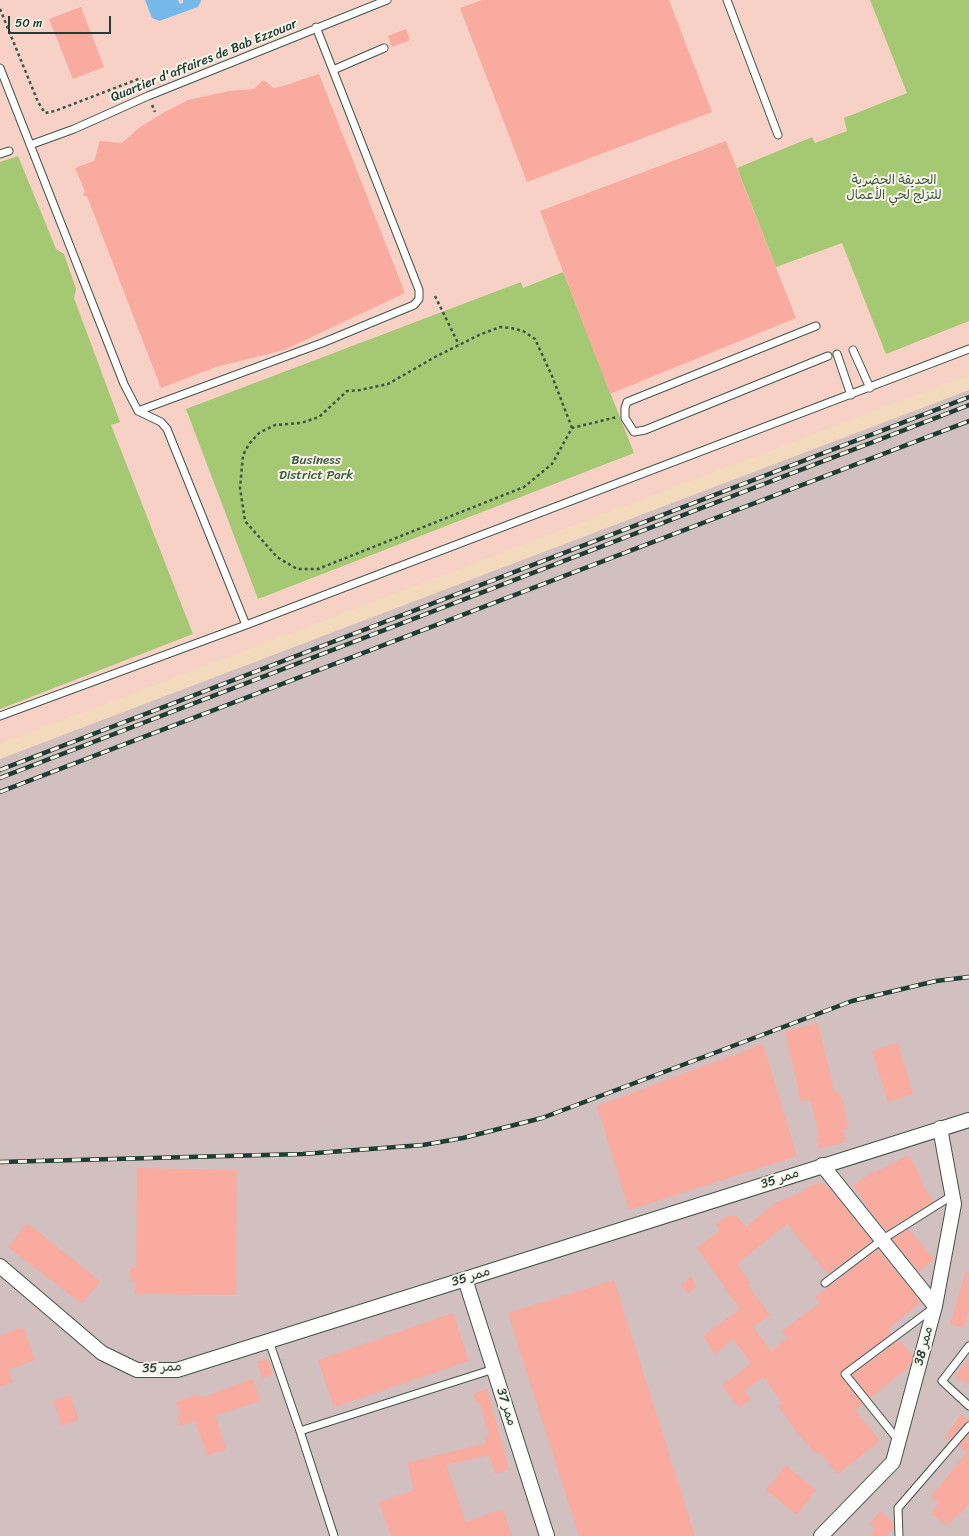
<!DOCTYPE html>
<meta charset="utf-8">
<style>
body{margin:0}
#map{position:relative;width:969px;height:1536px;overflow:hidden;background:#f4dabd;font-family:Sriracha,sans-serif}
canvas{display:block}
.scale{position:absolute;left:8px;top:16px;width:103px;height:18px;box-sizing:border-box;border:2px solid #1f3d34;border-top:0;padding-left:5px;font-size:12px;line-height:14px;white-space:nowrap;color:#1f3d34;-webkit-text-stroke:3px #f7f3e8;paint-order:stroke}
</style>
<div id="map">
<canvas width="969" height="1536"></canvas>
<div class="scale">50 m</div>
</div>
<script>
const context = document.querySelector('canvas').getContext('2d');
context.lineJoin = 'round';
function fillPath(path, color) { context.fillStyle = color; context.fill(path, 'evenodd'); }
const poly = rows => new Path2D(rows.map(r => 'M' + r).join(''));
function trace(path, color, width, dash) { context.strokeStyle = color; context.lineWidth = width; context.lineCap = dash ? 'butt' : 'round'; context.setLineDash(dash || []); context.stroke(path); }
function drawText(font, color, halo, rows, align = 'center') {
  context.font = font + ' Sriracha,"Playpen Sans Arabic",sans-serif'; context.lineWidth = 4; context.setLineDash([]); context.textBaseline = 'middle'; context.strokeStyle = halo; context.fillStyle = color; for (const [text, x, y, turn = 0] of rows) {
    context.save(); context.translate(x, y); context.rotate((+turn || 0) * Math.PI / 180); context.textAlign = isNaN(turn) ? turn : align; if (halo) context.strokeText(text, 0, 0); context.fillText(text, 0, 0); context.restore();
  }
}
const built = poly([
 [0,0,969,0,969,375,0,744]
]);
const industrial = poly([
 [969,390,969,1536,0,1536,0,759]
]);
const green = poly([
 [870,0,969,0,969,321,886,354,842,243,776,267,737,168,812,137,815,143,847,131,844,118,907,93],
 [18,156,56,249,64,254,76,289,74,298,120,422,111,425,193,634,0,709,0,162],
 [563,272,634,453,258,599,186,409,521,282,523,288]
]);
const water = poly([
 [145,0,178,0,180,4,183,3,183,0,201,0,201,1,198,7,159,21,152,18]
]);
const building = poly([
 [482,0,669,0,712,112,527,182,460,8],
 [81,7,104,67,73,79,49,19],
 [406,29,410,40,392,47,388,36],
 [319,74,405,293,284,350,216,367,161,388,87,196,83,196,85,191,75,168,94,161,100,141,122,143,140,127,163,113,188,100,229,91,254,89,263,80,274,88,280,87],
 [726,141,796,318,610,394,540,211],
 [818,1023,835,1094,840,1092,849,1128,843,1129,846,1142,819,1149,816,1138,819,1137,811,1100,801,1102,785,1031],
 [898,1043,913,1094,888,1102,872,1051],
 [763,1044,797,1156,629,1210,597,1106],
 [909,1155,921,1178,920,1179,933,1202,886,1231,869,1210,853,1185,873,1172,874,1173],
 [137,1168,237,1170,236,1295,135,1294,136,1282,130,1281,130,1268,136,1268],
 [822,1182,833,1192,872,1241,828,1274,787,1224,737,1264,751,1284,748,1286,770,1315,753,1327,771,1351,788,1338,782,1331,820,1303,815,1297,878,1249,921,1302,888,1329,892,1333,841,1372,841,1377,863,1404,855,1410,880,1441,838,1474,819,1452,816,1454,796,1431,778,1406,782,1403,763,1377,744,1391,751,1399,740,1408,722,1386,751,1363,733,1339,715,1354,703,1336,740,1309,697,1248,720,1230,716,1225,726,1216,737,1216,746,1227,775,1203,805,1191,803,1189],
 [27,1223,100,1281,82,1304,8,1247],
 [908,1229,934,1259,919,1272,892,1239],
 [966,1271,969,1272,969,1310,964,1328,950,1324],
 [691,1277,697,1286,688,1294,681,1285],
 [614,1280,695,1536,579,1536,508,1313],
 [453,1313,469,1361,334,1407,318,1360],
 [23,1327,35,1360,8,1370,13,1382,0,1387,0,1336],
 [899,1340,913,1356,911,1362,907,1366,908,1368,870,1398,852,1375],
 [268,1359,273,1374,262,1378,257,1362],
 [969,1359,969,1386,955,1375],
 [253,1379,260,1401,215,1416,226,1449,207,1456,195,1421,180,1426,177,1416,181,1415,176,1402,198,1394,200,1398],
 [487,1389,509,1469,495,1474,489,1455,446,1465,466,1522,503,1509,512,1536,391,1536,379,1502,414,1490,407,1463,486,1443,484,1438,489,1437,480,1402,477,1403,473,1394],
 [70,1395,79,1420,62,1426,53,1401],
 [961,1414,969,1419,969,1421,965,1423,950,1440,945,1437],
 [969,1434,969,1504,957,1518,955,1516,948,1526,931,1514,939,1503,931,1497,967,1452,958,1446],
 [786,1465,816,1490,797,1515,766,1490],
 [880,1511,893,1522,894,1527,886,1536,870,1536,876,1529,870,1524]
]);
const path = poly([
 [0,9,38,102,45,113,55,111,141,78,145,87],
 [152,105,155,112],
 [435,296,459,345],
 [572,428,552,376,535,339,523,331,511,328,500,327,479,335,435,357,388,384,360,390,347,391,319,417,301,423,275,425,259,433,249,444,243,455,240,488,245,521,277,557,297,569,318,569,524,487,552,464,572,428,617,417]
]);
const lane = poly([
 [727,0,778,135],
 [0,68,124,384,138,411,161,422,167,429,246,625],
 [333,70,384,48],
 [30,145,74,129,148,96,387,0],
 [0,154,9,151],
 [816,326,627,402,625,408,625,418,634,432,645,430,828,356],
 [853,350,870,388],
 [837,354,851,395],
 [138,411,322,343,414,305,419,299,419,290,316,27],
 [0,716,246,625,969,349],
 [825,1283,883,1239,953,1195],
 [269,1341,300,1431,334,1536],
 [969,1346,942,1381,969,1406],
 [300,1431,494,1369],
 [898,1440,845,1374,932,1309],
 [899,1536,898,1508,969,1426]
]);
const street = poly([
 [822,1165,935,1306],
 [0,1266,102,1353,137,1370,177,1370,969,1120],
 [465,1279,547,1536],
 [821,1536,893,1462,935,1306,954,1204,940,1128]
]);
const rail = poly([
 [0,770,969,397],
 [0,778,969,405],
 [0,792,969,421],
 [0,1162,303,1154,423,1145,463,1138,542,1118,852,1001,936,981,969,977]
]);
const streetNames = [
 ["Quartier d'affaires de Bab Ezzouar",204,61,-22],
 ["ممر 35",780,1179,-18],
 ["ممر 35",471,1277,-17],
 ["ممر 38",924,1346,-75],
 ["ممر 35",162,1368,-3],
 ["ممر 37",506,1407,72]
];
const parkNames = [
 ["الحديقة الحضرية",894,181],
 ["للتزلج لحي الأعمال",894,196],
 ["Business",316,461],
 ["District Park",316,476]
];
fillPath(built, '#f7d1c6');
fillPath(industrial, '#d2bfbf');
fillPath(green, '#a5c872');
fillPath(water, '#75b9eb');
fillPath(building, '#f9ab9f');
trace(lane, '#3f5549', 9);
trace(street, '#3f5549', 16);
trace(path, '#3f5549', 2.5, [3, 3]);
trace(lane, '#fff', 7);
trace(street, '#fff', 14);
trace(rail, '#1f3d34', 4.5);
trace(rail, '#f7f3e8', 3, [9]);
drawText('13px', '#1f3d34', '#f7f3e8', streetNames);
drawText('13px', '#3a5940', '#f7f3e8', parkNames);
</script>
